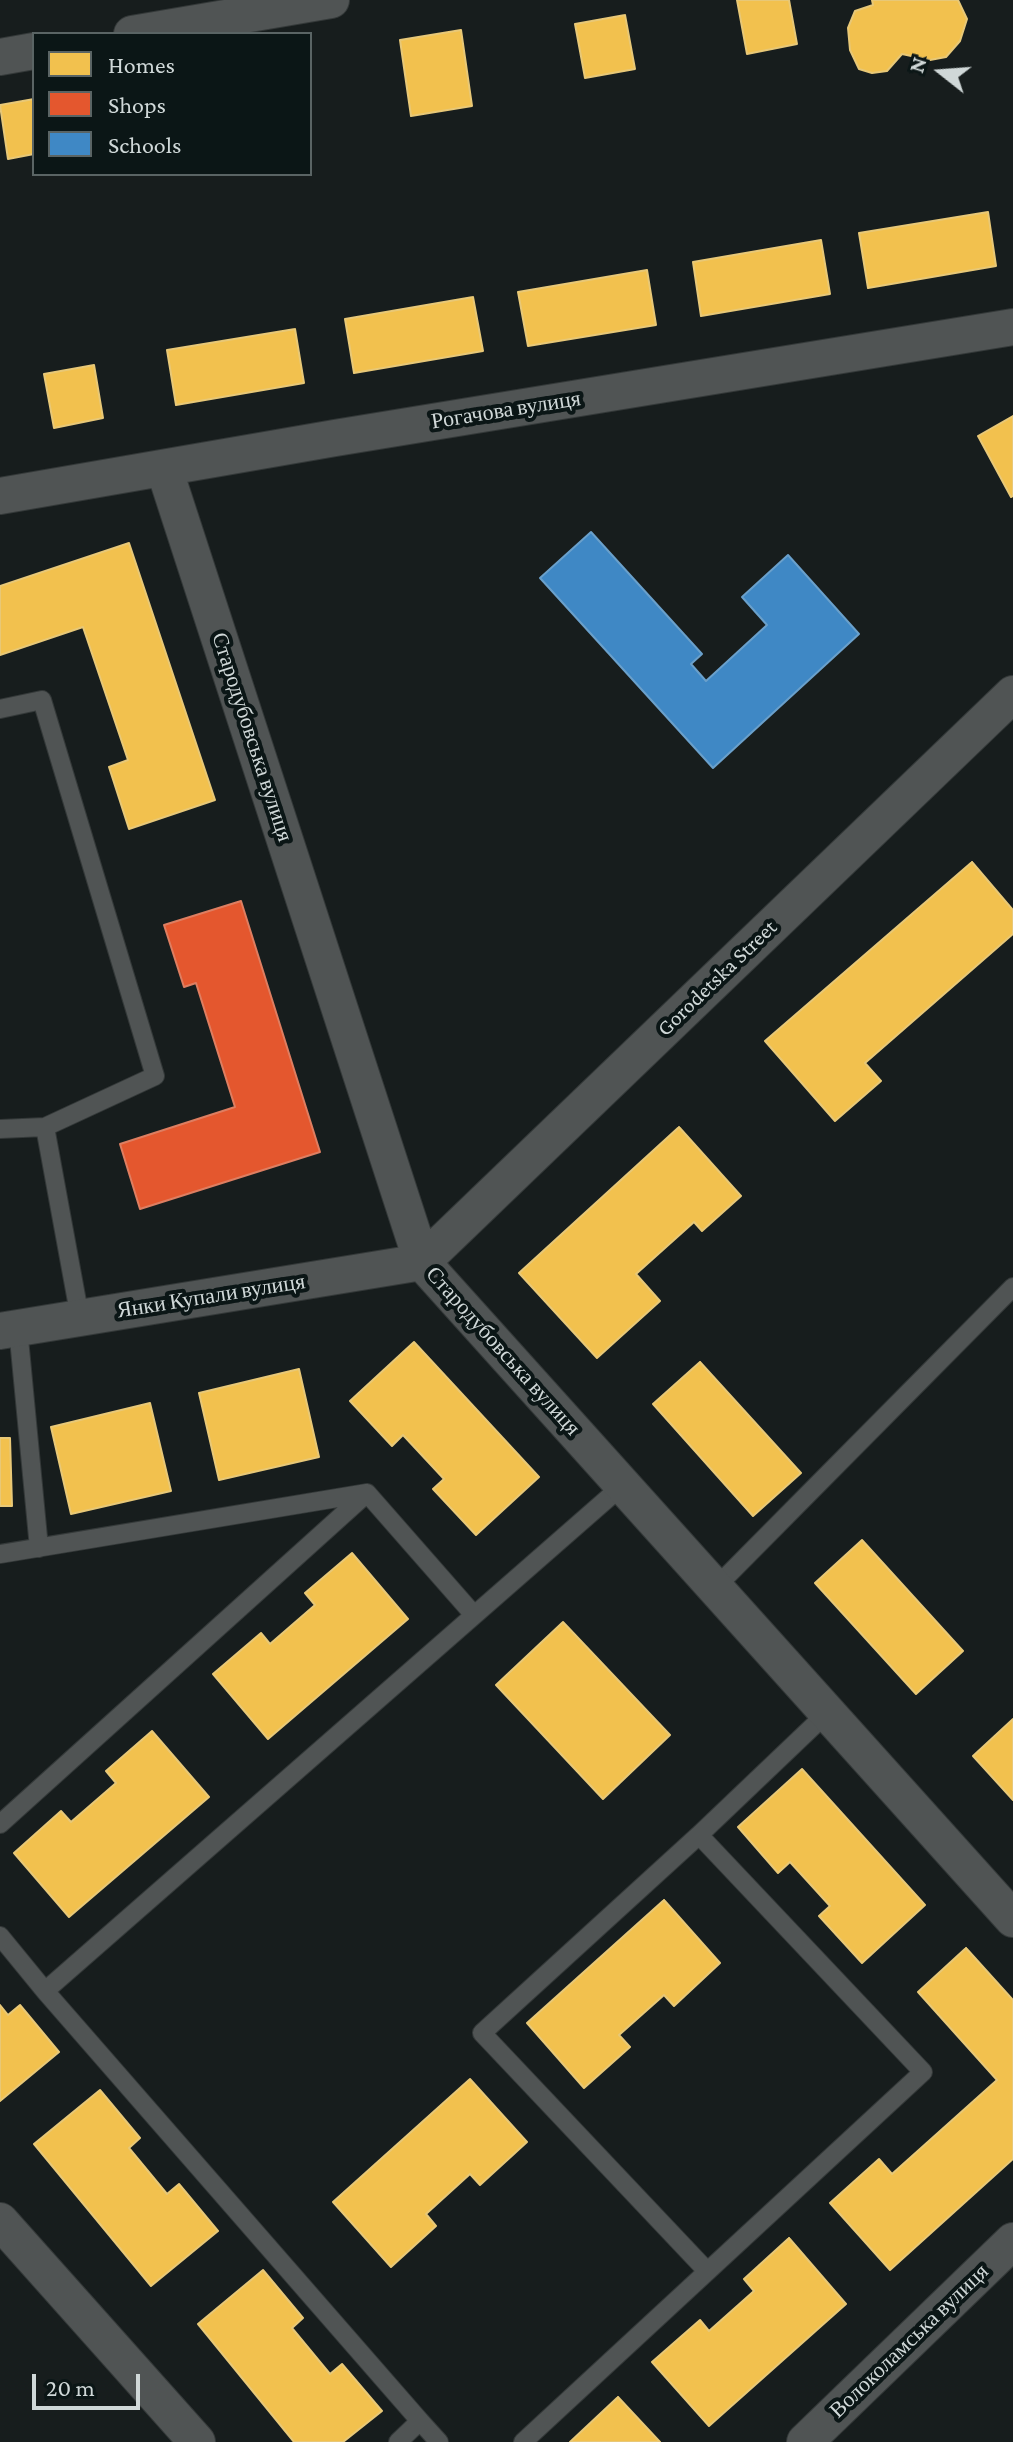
<!DOCTYPE html>
<meta charset="utf-8">
<style>
body{margin:0}
#map{position:relative;width:1013px;height:2442px;overflow:hidden;background:#171d1d;font-family:"Crimson Pro",serif}
canvas{display:block}
.legend{position:absolute;left:32px;top:32px;width:280px;height:144px;box-sizing:border-box;background:#0b1616;border:2px solid #5a6464;margin:0;padding:10px 14px;list-style:none;font-size:24px;color:#d0d8d8}
.legend li{display:flex;align-items:center;gap:16px;height:40px}
.legend b{width:40px;border:2px solid #5a6464}
.north{position:absolute;left:901px;top:32px;width:80px;height:80px;-webkit-text-stroke:6px #0b1616;paint-order:stroke;rotate:287deg;font-size:22px;font-weight:700;line-height:32px;text-align:center;color:#d0d8d8}
.north::after{content:'';display:block;margin:auto;width:28px;height:36px;background:#d0d8d8;clip-path:polygon(50% 0,100% 100%,50% 72%,0 100%)}
.scale{position:absolute;left:32px;top:2374px;width:108px;height:36px;box-sizing:border-box;border:4px solid #d0d8d8;border-top:0;padding-left:10px;font-size:24px;line-height:28px;white-space:nowrap;color:#d0d8d8;-webkit-text-stroke:6px #0b1616;paint-order:stroke}
</style>
<div id="map">
<canvas width="1013" height="2442"></canvas>
<ul class="legend">
<li><b style="height:22px;background:#f2c14e"></b>Homes</li>
<li><b style="height:22px;background:#e4572e"></b>Shops</li>
<li><b style="height:22px;background:#3f88c5"></b>Schools</li>
</ul>
<div class="north">N</div>
<div class="scale">20 m</div>
</div>
<script>
const context = document.querySelector('canvas').getContext('2d');
context.lineJoin = 'round';
function fillPath(path, color) { context.fillStyle = color; context.fill(path, 'evenodd'); }
const poly = rows => new Path2D(rows.map(r => 'M' + r).join(''));
function trace(path, color, width, dash) { context.strokeStyle = color; context.lineWidth = width; context.lineCap = dash ? 'butt' : 'round'; context.setLineDash(dash || []); context.stroke(path); }
function drawText(font, color, halo, rows, align = 'center') {
  context.font = font + ' "Crimson Pro",serif'; context.lineWidth = 8; context.setLineDash([]); context.textBaseline = 'middle'; context.strokeStyle = halo; context.fillStyle = color; for (const [text, x, y, turn = 0] of rows) {
    context.save(); context.translate(x, y); context.rotate((+turn || 0) * Math.PI / 180); context.textAlign = isNaN(turn) ? turn : align; if (halo) context.strokeText(text, 0, 0); context.fillText(text, 0, 0); context.restore();
  }
}
const homes = poly([
 [737,0,789,0,797,44,747,54,737,0],
 [872,0,958,0,967,19,960,41,946,57,930,60,902,54,887,71,872,73,859,69,850,50,848,28,855,11,873,5,872,0],
 [625,15,635,69,585,78,575,24,625,15],
 [461,30,472,106,411,116,400,40,461,30],
 [34,99,34,154,8,159,0,105,34,99],
 [988,212,996,266,868,288,859,233,988,212],
 [821,240,830,294,701,316,693,262,821,240],
 [647,270,656,325,528,346,518,292,647,270],
 [473,297,483,351,354,373,345,319,473,297],
 [295,329,304,383,176,405,167,350,295,329],
 [94,365,103,418,54,428,44,374,94,365],
 [1013,416,1013,496,1011,497,978,436,1013,416],
 [129,543,215,800,129,829,109,767,128,760,83,627,0,655,0,586,129,543],
 [972,862,1013,910,1013,934,865,1063,881,1081,835,1121,765,1041,972,862],
 [679,1127,741,1196,702,1231,694,1222,636,1274,660,1301,597,1358,519,1273,679,1127],
 [414,1342,539,1477,476,1535,433,1489,444,1479,403,1435,392,1446,350,1401,414,1342],
 [700,1362,801,1473,753,1516,653,1404,700,1362],
 [299,1369,319,1457,219,1480,199,1393,299,1369],
 [150,1403,171,1491,71,1514,51,1427,150,1403],
 [0,1438,10,1438,12,1506,0,1506,0,1438],
 [862,1540,963,1651,916,1694,815,1583,862,1540],
 [352,1553,408,1619,268,1739,213,1674,261,1633,270,1644,315,1605,305,1593,352,1553],
 [563,1622,670,1735,603,1799,496,1685,563,1622],
 [1013,1719,1013,1800,973,1756,1013,1719],
 [152,1731,209,1797,69,1917,14,1853,61,1811,71,1822,116,1783,106,1771,152,1731],
 [802,1769,925,1905,862,1963,819,1916,830,1906,790,1862,778,1873,738,1827,802,1769],
 [664,1900,720,1963,674,2006,664,1995,619,2035,630,2047,584,2088,527,2023,664,1900],
 [966,1948,1013,2000,1013,2159,890,2270,830,2203,879,2159,892,2174,997,2080,918,1992,966,1948],
 [0,2005,8,2015,20,2005,59,2052,0,2101,0,2005],
 [470,2079,527,2142,480,2185,470,2174,426,2214,436,2226,391,2267,333,2202,470,2079],
 [100,2090,140,2138,129,2148,167,2194,179,2184,218,2231,151,2286,34,2144,100,2090],
 [789,2238,846,2304,709,2426,652,2362,700,2320,709,2331,754,2291,744,2279,789,2238],
 [263,2270,303,2318,292,2328,330,2374,342,2364,382,2411,343,2442,294,2442,198,2324,263,2270],
 [618,2397,660,2442,570,2442,618,2397]
]);
const shops = poly([
 [241,901,320,1152,140,1209,120,1144,235,1107,196,983,184,987,164,925,241,901]
]);
const schools = poly([
 [591,532,702,654,691,664,706,681,767,625,742,597,788,555,859,634,713,768,540,578,591,532]
]);
const lane = poly([
 [0,709,42,700,155,1076,45,1127,0,1129],
 [45,1127,80,1318],
 [18,1328,39,1548],
 [367,1493,474,1615],
 [0,1554,367,1493,0,1824],
 [716,1587,1013,1287],
 [699,1835,482,2033,707,2271],
 [0,1936,45,1991],
 [420,2421,45,1991,623,1485],
 [398,2442,420,2421,439,2442],
 [523,2442,923,2072,699,1835,828,1712]
]);
const street = poly([
 [132,34,331,0],
 [0,57,34,51],
 [164,468,422,1262,1013,1919],
 [0,496,335,438,1013,327],
 [422,1262,1013,694],
 [0,1331,422,1262],
 [0,2221,197,2442],
 [805,2442,1013,2241]
]);
const streetNames = [
 ["Рогачова вулиця",506,410,-9],
 ["Стародубовська вулиця",252,737,72],
 ["Gorodetska Street",717,978,-44],
 ["Янки Купали вулиця",211,1296,-9],
 ["Стародубовська вулиця",503,1351,48],
 ["Волоколамська вулиця",909,2341,-44]
];
fillPath(homes, '#f2c14e');
trace(homes, '#e8c877', 2);
fillPath(shops, '#e4572e');
trace(shops, '#de7e61', 2);
fillPath(schools, '#3f88c5');
trace(schools, '#6aa0cb', 2);
trace(lane, '#343939', 20);
trace(street, '#343939', 38);
trace(lane, '#505454', 18);
trace(street, '#505454', 36);
drawText('22px', '#d0d8d8', '#0b1616', streetNames);
</script>
